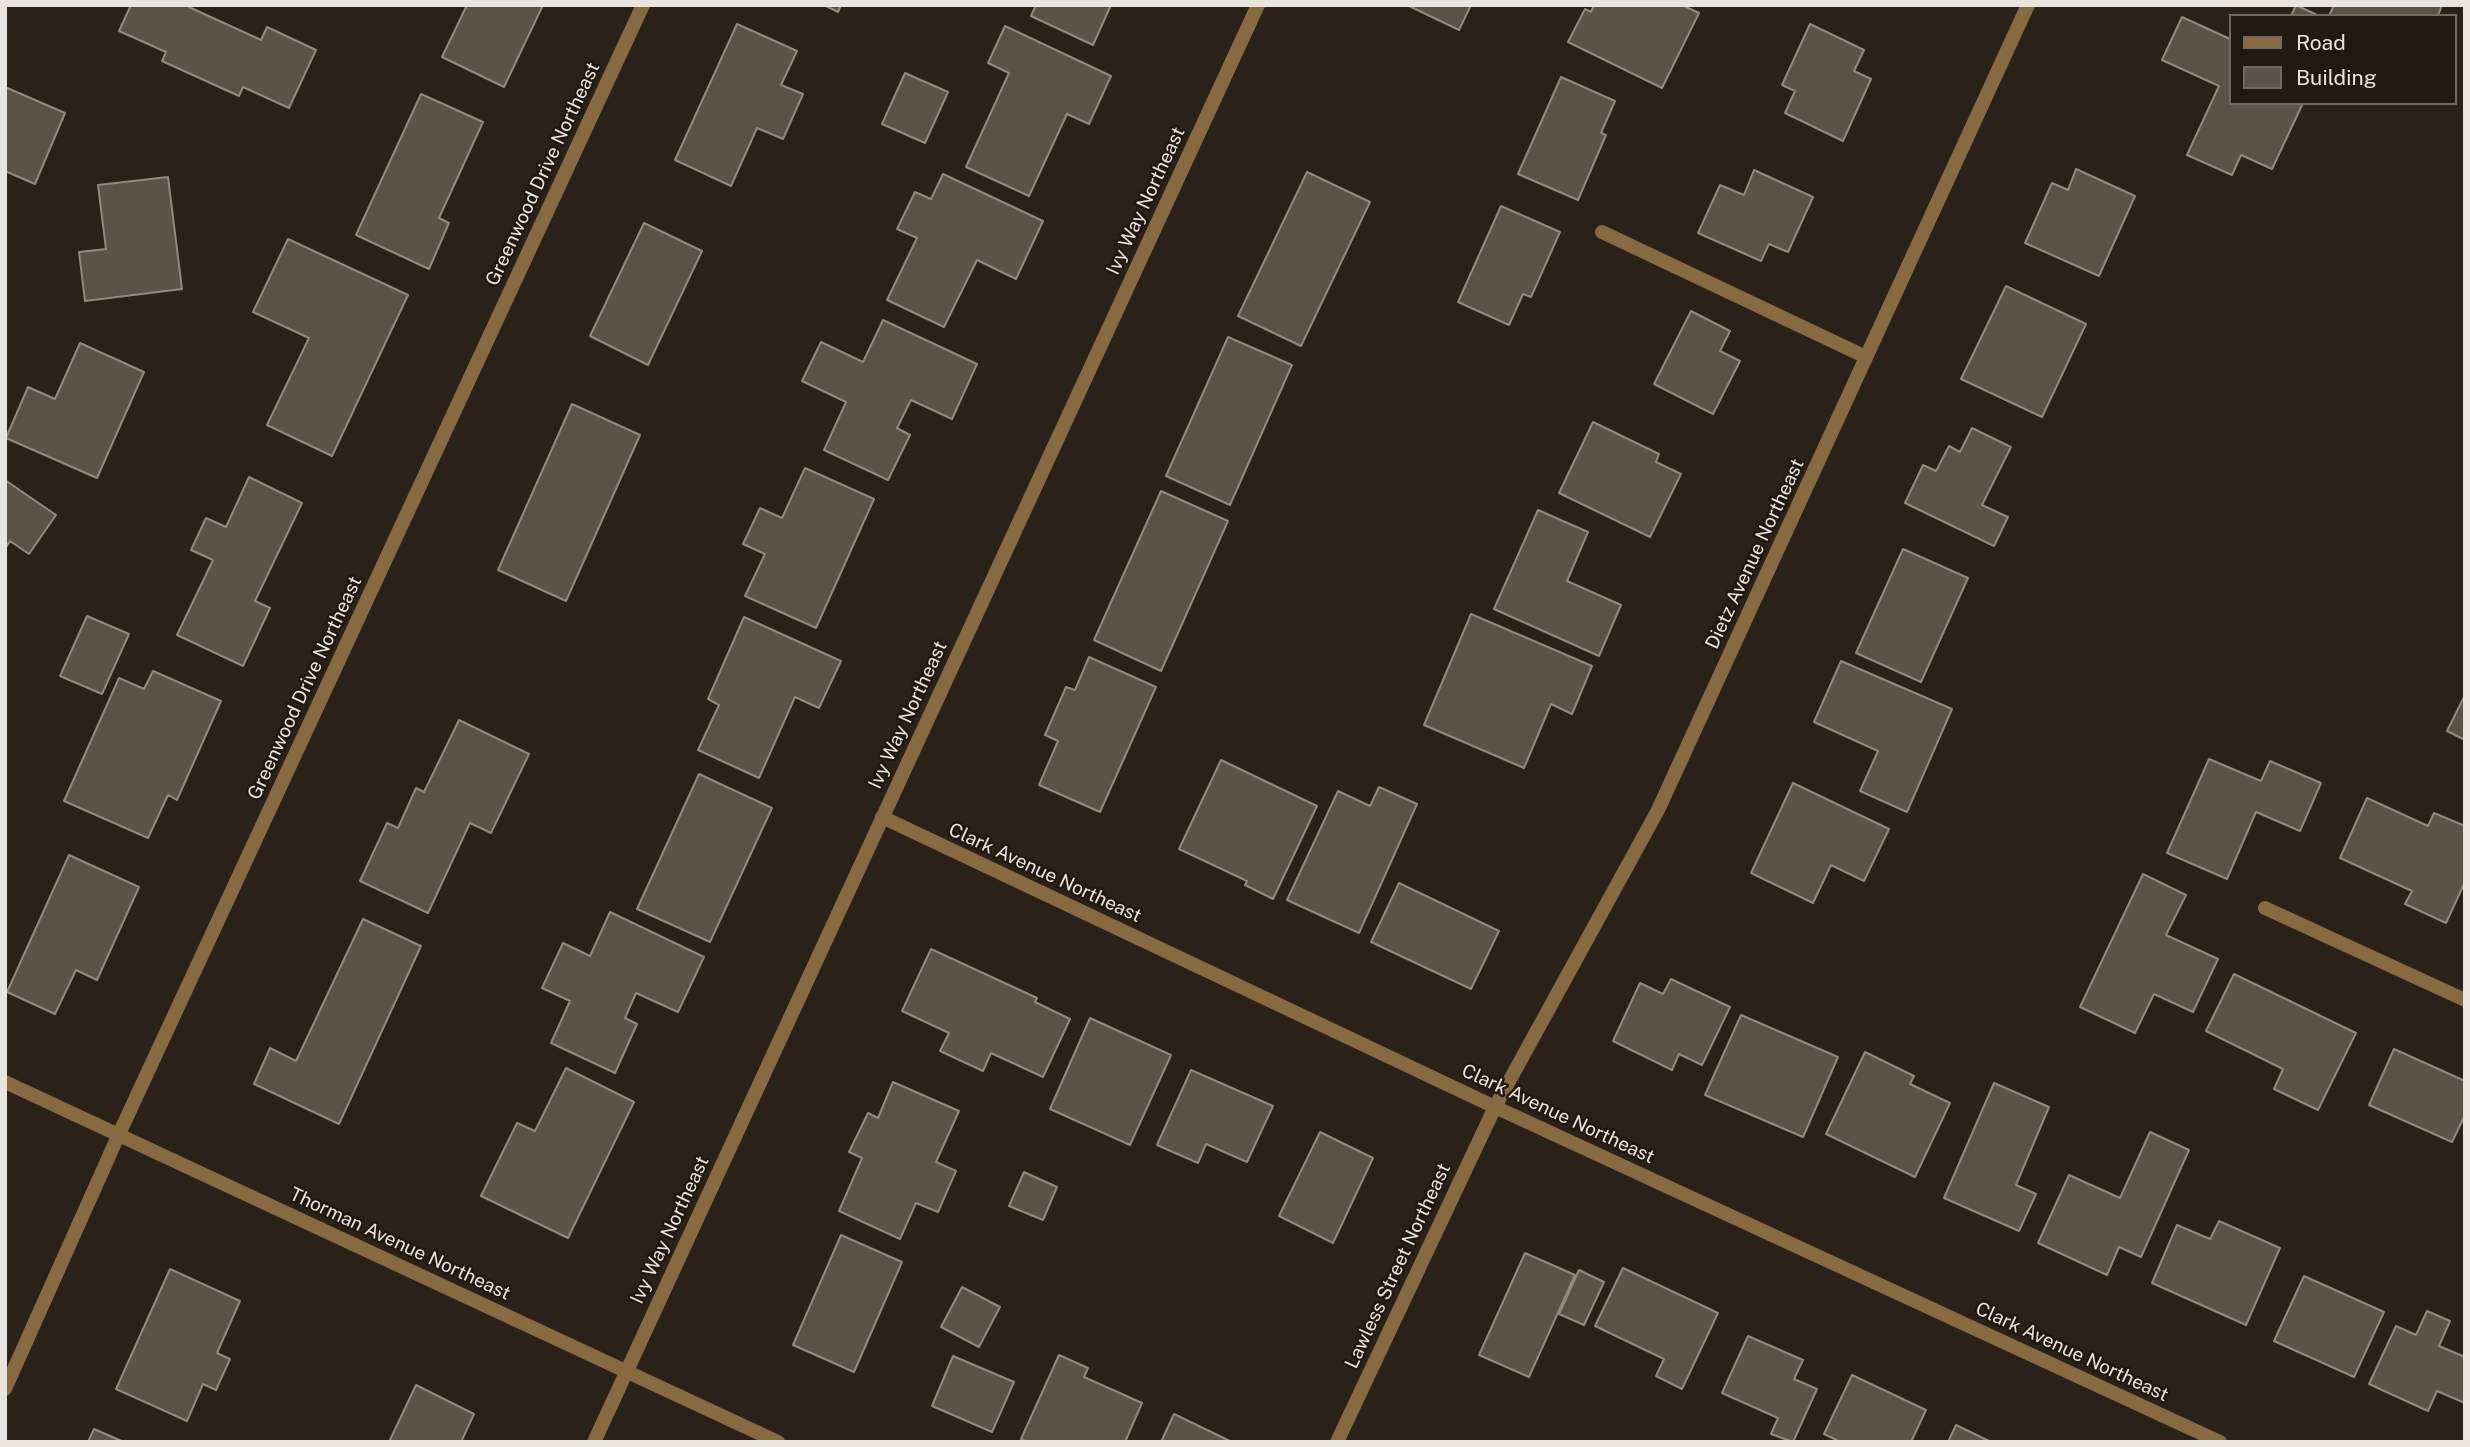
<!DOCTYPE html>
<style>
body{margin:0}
#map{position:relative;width:2470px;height:1447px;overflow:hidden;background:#2a2219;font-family:"Public Sans",sans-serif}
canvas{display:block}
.frame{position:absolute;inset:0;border:7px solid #eae4de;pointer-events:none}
.legend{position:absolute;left:2229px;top:14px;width:228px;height:91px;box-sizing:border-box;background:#211910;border:2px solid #716a62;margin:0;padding:9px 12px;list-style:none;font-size:21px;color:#eae4de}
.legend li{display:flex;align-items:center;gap:14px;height:35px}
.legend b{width:35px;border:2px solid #716a62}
</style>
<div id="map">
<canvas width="2470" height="1447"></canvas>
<div class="frame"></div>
<ul class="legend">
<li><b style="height:9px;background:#876a42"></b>Road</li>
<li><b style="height:19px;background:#5c5248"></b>Building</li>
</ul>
</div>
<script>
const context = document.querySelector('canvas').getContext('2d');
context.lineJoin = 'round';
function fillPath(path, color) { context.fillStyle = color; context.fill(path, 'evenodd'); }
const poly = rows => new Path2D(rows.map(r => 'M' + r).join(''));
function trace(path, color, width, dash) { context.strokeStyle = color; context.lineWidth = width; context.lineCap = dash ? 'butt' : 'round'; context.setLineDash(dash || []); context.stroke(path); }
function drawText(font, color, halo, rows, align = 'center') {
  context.font = font + ' "Public Sans",sans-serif'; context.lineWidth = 5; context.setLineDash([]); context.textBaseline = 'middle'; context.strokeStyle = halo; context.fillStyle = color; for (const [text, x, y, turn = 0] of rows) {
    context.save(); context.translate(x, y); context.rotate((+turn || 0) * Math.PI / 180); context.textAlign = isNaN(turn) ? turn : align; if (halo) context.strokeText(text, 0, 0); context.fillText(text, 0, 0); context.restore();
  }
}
const building = poly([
 [131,5,190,5,189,7,261,40,267,27,316,50,289,108,243,87,239,96,162,61,166,52,119,31,131,5],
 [467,5,543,5,504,87,442,57,467,5],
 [824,5,841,5,838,12,824,5],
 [1036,5,1111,5,1093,45,1031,16,1036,5],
 [1407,5,1471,5,1459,30,1407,5],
 [1594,5,1682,5,1699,13,1662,88,1568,42,1585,9,1591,12,1594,5],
 [2296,5,2319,16,2291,16,2296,5],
 [2334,5,2442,5,2438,16,2329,16,2334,5],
 [2182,17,2230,39,2230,103,2303,103,2272,169,2241,155,2232,175,2187,155,2219,86,2162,60,2182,17],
 [737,24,797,51,781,85,803,94,783,139,757,128,731,186,675,160,737,24],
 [1810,24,1864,50,1854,71,1871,79,1843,141,1785,113,1795,91,1782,85,1810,24],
 [1005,26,1111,76,1089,124,1067,114,1029,196,966,167,1009,73,988,63,1005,26],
 [905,73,948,92,925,143,882,124,905,73],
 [1561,77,1615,101,1601,133,1606,135,1578,200,1518,174,1561,77],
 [5,87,65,113,35,184,5,171,5,87],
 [421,94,483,122,439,218,449,223,429,269,356,235,421,94],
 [2076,169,2135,196,2099,276,2025,243,2052,183,2068,190,2076,169],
 [1754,170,1813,197,1788,252,1769,244,1761,261,1698,233,1720,185,1744,195,1754,170],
 [1307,172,1370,202,1301,346,1238,316,1307,172],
 [943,174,1043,221,1016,279,977,260,944,327,887,300,917,238,897,229,915,192,931,199,943,174],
 [168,177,182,289,85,301,79,252,106,249,98,185,168,177],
 [1501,206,1560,232,1531,297,1523,294,1509,325,1458,302,1501,206],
 [644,223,702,251,648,365,590,336,644,223],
 [288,239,408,295,332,456,267,425,309,338,253,312,288,239],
 [2006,286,2086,324,2042,417,1961,379,2006,286],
 [1691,311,1730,331,1720,351,1740,361,1713,414,1654,384,1691,311],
 [883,320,977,364,952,419,911,400,897,428,910,435,888,480,824,450,846,402,802,381,821,342,863,362,883,320],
 [1228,337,1292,365,1230,505,1166,476,1228,337],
 [80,343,144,372,97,478,6,438,28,387,55,399,80,343],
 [572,404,640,435,566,601,498,570,572,404],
 [1593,422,1659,454,1656,462,1681,474,1650,537,1559,493,1593,422],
 [1972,428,2011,447,1982,505,2008,517,1994,546,1905,503,1923,465,1936,471,1949,446,1960,452,1972,428],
 [805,468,874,499,816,628,745,596,765,554,743,544,760,508,782,518,805,468],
 [249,477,302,503,255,601,270,608,243,666,177,635,213,560,191,550,206,518,226,527,249,477],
 [5,480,56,515,29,554,10,541,5,549,5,480],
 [1161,491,1228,521,1161,671,1094,640,1161,491],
 [1538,510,1588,532,1567,581,1621,605,1599,656,1494,609,1538,510],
 [1903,549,1968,578,1921,682,1856,653,1903,549],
 [1471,614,1592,666,1572,714,1551,704,1524,768,1424,725,1471,614],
 [87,616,129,634,102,694,60,676,87,616],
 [744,617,841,661,819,708,795,697,759,778,698,750,719,705,708,699,744,617],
 [1089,657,1156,687,1100,812,1039,785,1058,741,1045,735,1066,687,1075,690,1089,657],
 [1841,661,1952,709,1907,812,1860,791,1878,751,1814,722,1841,661],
 [153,671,221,701,177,800,168,795,148,838,64,801,119,678,144,689,153,671],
 [2465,695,2465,740,2447,731,2465,695],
 [459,720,529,754,491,833,470,823,428,913,360,881,387,823,398,828,416,788,424,792,459,720],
 [2209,759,2261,781,2270,761,2321,783,2300,831,2256,812,2227,879,2167,853,2209,759],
 [1221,760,1317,806,1273,899,1245,885,1247,881,1179,849,1221,760],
 [699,774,772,808,710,942,637,909,699,774],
 [1793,783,1889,829,1864,881,1831,865,1813,903,1751,873,1793,783],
 [1379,787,1417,804,1359,933,1287,900,1338,791,1370,806,1379,787],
 [2367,798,2428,826,2434,813,2465,826,2465,882,2446,923,2405,904,2412,891,2340,858,2367,798],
 [69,855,139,887,97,980,76,970,55,1014,7,992,69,855],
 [2143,874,2186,895,2166,935,2218,959,2193,1012,2154,994,2135,1033,2080,1007,2143,874],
 [1399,883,1499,931,1471,989,1371,942,1399,883],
 [610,912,704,957,678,1012,636,993,625,1018,637,1024,615,1073,551,1043,570,1001,542,988,563,943,590,956,610,912],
 [363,919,421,946,339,1124,254,1084,270,1048,296,1061,363,919],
 [931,949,1037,998,1035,1002,1070,1019,1043,1077,991,1053,983,1071,940,1051,949,1033,902,1011,931,949],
 [2234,974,2356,1033,2318,1110,2274,1089,2283,1069,2206,1031,2234,974],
 [1671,979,1730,1007,1702,1065,1679,1054,1672,1070,1613,1041,1640,983,1663,994,1671,979],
 [1741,1015,1838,1057,1803,1137,1705,1095,1741,1015],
 [1090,1018,1171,1055,1130,1145,1050,1109,1090,1018],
 [2394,1049,2465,1081,2465,1115,2452,1142,2369,1105,2394,1049],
 [1865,1052,1914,1076,1910,1084,1950,1103,1915,1177,1826,1134,1865,1052],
 [566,1068,634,1102,568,1238,481,1196,517,1123,535,1131,566,1068],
 [1191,1070,1273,1106,1247,1162,1206,1144,1198,1163,1157,1145,1191,1070],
 [893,1082,959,1111,936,1162,956,1171,938,1212,916,1203,900,1239,839,1211,862,1158,849,1152,868,1113,878,1118,893,1082],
 [1994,1083,2049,1107,2016,1185,2036,1194,2019,1231,1944,1198,1994,1083],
 [1320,1132,1373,1158,1333,1243,1279,1216,1320,1132],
 [2150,1132,2189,1150,2141,1257,2119,1247,2107,1275,2038,1243,2069,1175,2120,1198,2150,1132],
 [1024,1172,1057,1187,1043,1220,1009,1206,1024,1172],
 [2219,1221,2280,1248,2246,1325,2152,1283,2177,1225,2210,1239,2219,1221],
 [841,1235,902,1262,854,1372,793,1345,841,1235],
 [1525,1253,1575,1275,1529,1377,1479,1355,1525,1253],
 [1623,1268,1718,1313,1682,1389,1656,1376,1664,1359,1595,1326,1623,1268],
 [170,1269,240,1301,217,1353,230,1359,216,1390,203,1384,187,1421,116,1389,170,1269],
 [1579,1270,1604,1282,1584,1325,1559,1314,1579,1270],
 [2304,1276,2384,1312,2354,1377,2274,1341,2304,1276],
 [962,1287,1000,1307,979,1347,941,1327,962,1287],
 [2427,1311,2450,1321,2439,1346,2465,1357,2465,1403,2437,1391,2428,1411,2369,1384,2396,1326,2416,1335,2427,1311],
 [1748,1336,1803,1360,1794,1379,1817,1389,1793,1442,1771,1434,1778,1418,1722,1393,1748,1336],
 [1059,1355,1088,1368,1084,1377,1142,1403,1125,1442,1028,1442,1021,1439,1059,1355],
 [953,1356,1014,1382,992,1432,932,1406,953,1356],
 [1852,1375,1926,1410,1911,1442,1841,1442,1824,1434,1852,1375],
 [416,1385,474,1414,461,1442,389,1442,416,1385],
 [1174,1414,1232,1442,1161,1442,1174,1414],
 [1956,1425,1991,1442,1948,1442,1956,1425],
 [94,1429,124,1442,88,1442,94,1429]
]);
const service = poly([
 [1602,232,1866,357],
 [2265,908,2465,1000]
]);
const minor = poly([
 [882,817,1495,1107,2220,1442],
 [5,1082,778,1442],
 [5,1389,119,1134,643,5],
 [594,1442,1258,5],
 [1337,1442,1495,1107,1658,810,2028,5]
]);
const streetNames = [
 ["Greenwood Drive Northeast",543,174,-65],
 ["Ivy Way Northeast",1146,201,-65],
 ["Dietz Avenue Northeast",1755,554,-65],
 ["Greenwood Drive Northeast",305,688,-65],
 ["Ivy Way Northeast",908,715,-65],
 ["Clark Avenue Northeast",1045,873,25],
 ["Clark Avenue Northeast",1558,1114,25],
 ["Ivy Way Northeast",670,1230,-65],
 ["Thorman Avenue Northeast",400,1244,25],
 ["Lawless Street Northeast",1398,1266,-65],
 ["Clark Avenue Northeast",2072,1352,25]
];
fillPath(building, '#5c5248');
trace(building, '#93897d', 2);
trace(service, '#876a42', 14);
trace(minor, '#876a42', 14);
drawText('19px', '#eae4de', '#211910', streetNames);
</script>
